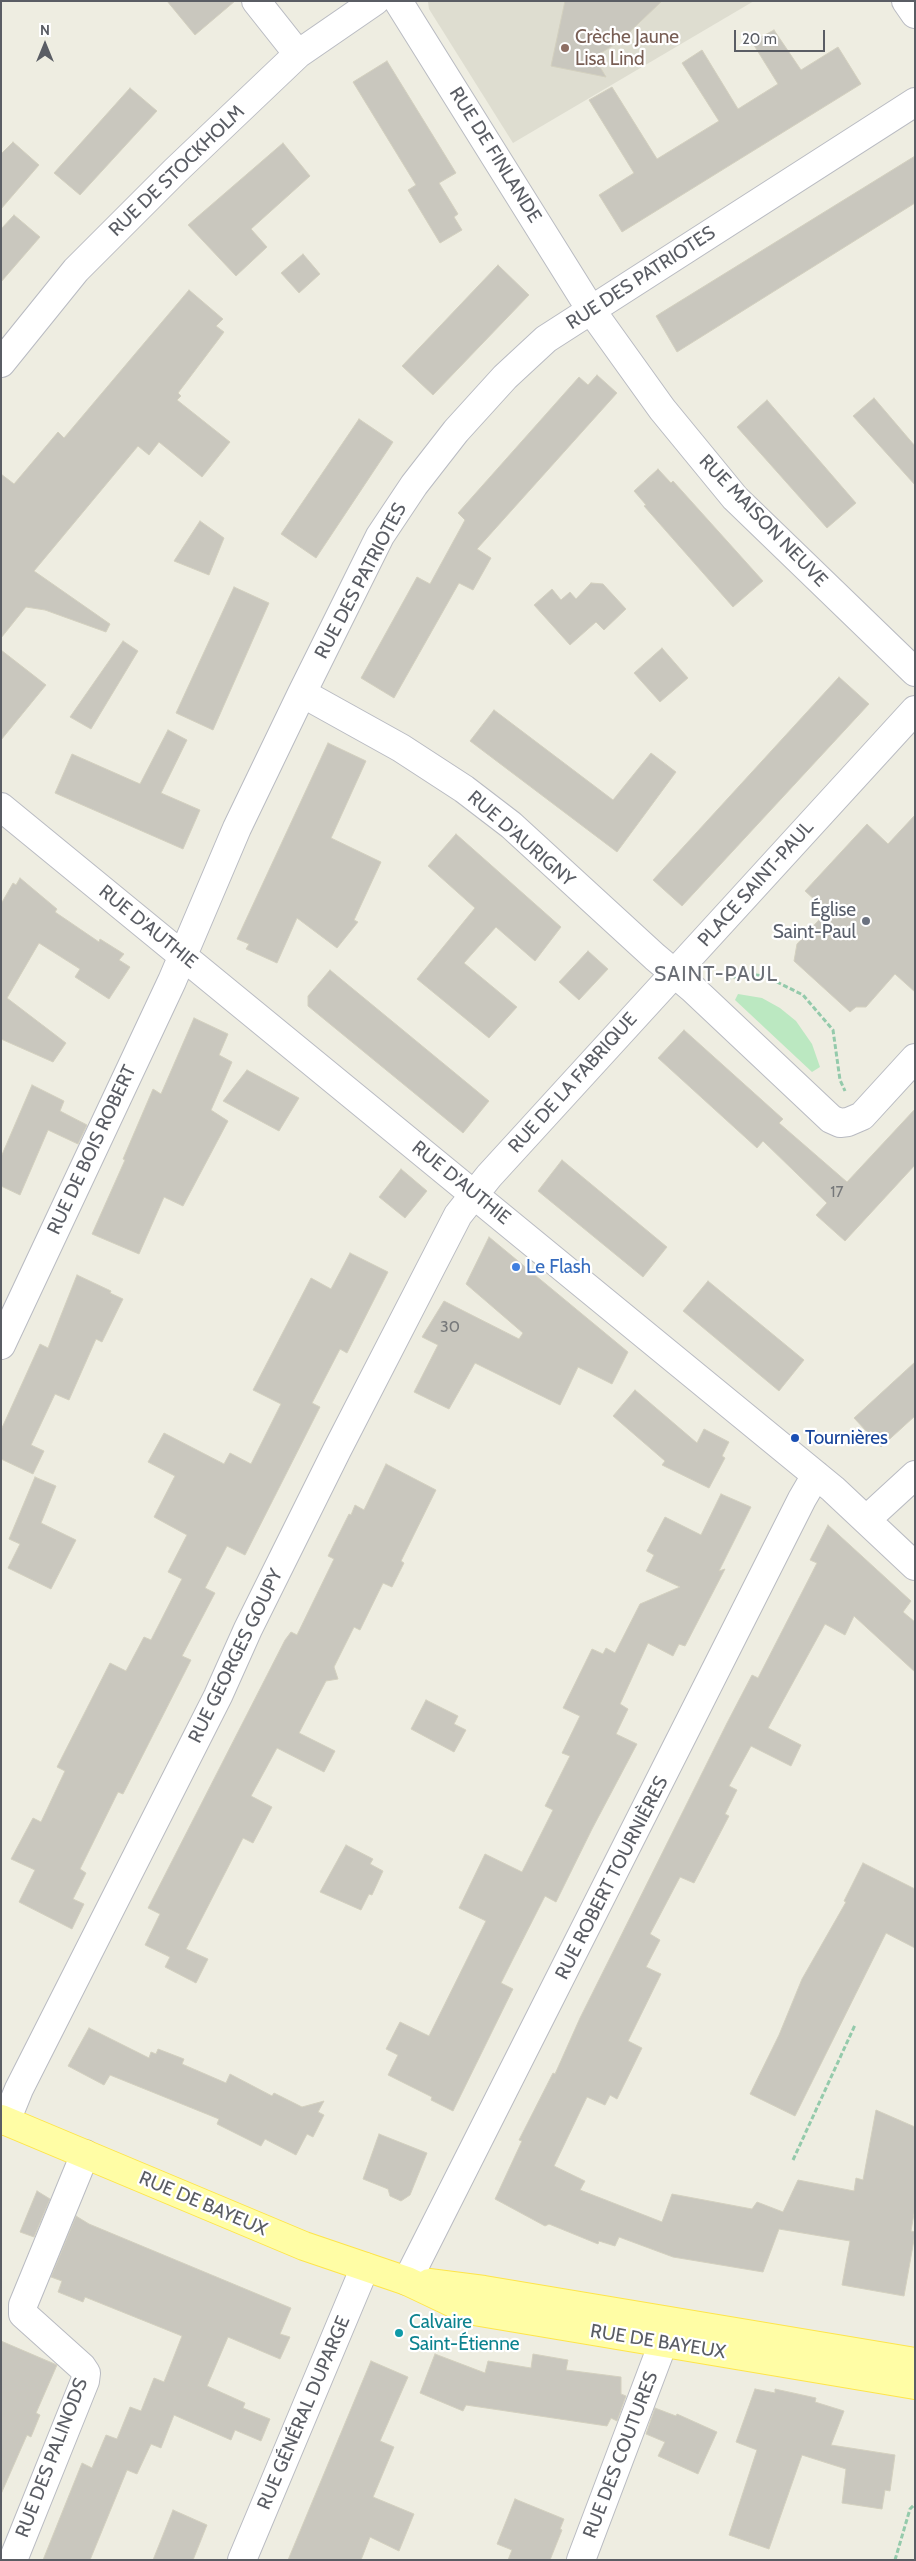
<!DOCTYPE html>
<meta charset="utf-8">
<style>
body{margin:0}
#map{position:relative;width:916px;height:2561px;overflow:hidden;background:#eeede1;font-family:Cabin,sans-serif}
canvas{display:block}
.frame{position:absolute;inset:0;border:2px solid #5a5d64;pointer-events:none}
.north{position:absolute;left:20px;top:20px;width:50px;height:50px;-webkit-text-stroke:4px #fff;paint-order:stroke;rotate:0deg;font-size:14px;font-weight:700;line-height:20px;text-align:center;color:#5a5d64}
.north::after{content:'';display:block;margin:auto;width:18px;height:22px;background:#5a5d64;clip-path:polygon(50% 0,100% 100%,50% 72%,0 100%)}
.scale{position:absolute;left:734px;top:30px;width:91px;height:22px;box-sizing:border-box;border:2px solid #5a5d64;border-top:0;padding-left:6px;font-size:15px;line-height:18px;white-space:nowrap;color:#5a5d64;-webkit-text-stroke:4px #fff;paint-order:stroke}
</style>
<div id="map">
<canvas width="916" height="2561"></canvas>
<div class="frame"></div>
<div class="north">N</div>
<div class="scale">20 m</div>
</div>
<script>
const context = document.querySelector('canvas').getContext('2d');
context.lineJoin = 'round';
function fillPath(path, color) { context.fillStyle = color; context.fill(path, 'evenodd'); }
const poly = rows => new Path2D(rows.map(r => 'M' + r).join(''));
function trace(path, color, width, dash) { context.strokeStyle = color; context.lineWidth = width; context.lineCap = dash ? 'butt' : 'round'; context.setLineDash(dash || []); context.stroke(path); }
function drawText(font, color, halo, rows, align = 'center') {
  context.font = font + ' Cabin,sans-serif'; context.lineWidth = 4.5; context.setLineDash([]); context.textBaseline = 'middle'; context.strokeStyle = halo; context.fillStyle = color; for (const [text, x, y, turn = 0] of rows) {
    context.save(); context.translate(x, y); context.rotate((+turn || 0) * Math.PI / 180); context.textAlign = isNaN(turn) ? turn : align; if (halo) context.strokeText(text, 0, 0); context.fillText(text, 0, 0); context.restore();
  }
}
const education = poly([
 [754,1,513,143,429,9,428,2]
]);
const green = poly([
 [738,994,762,998,780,1008,796,1021,812,1044,820,1067,812,1072,735,1000]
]);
const building = poly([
 [167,1,235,1,195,35,167,1],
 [565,1,662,1,619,42,594,57,606,77,551,66,565,1],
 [774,30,801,70,838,47,861,84,622,232,599,195,634,173,589,100,612,87,657,159,719,121,682,63,702,50,738,109,778,84,752,42,774,30],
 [387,61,456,173,439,183,458,214,454,217,462,230,440,243,408,190,416,185,353,82,387,61],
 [130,88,157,111,80,195,54,173,130,88],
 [13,142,39,165,1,209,1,154,13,142],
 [283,143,310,176,251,229,267,247,236,276,188,225,283,143],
 [915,156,915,203,677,352,656,316,915,156],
 [14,215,40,237,1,282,1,229,14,215],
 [303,254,320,274,299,293,281,273,303,254],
 [498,265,529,295,433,395,402,366,498,265],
 [189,290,223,319,216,326,224,332,178,393,181,396,177,400,230,442,202,477,159,442,149,455,138,446,34,571,110,624,106,632,45,610,26,607,1,638,1,474,14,484,58,432,64,438,189,290],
 [597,375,617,393,477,549,491,558,473,590,459,583,394,698,361,678,417,577,430,584,465,520,458,513,579,377,588,385,597,375],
 [874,398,915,446,915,485,853,416,874,398],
 [767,400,856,503,827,528,737,427,767,400],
 [359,419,393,442,316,558,281,534,359,419],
 [658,469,671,483,673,481,763,581,733,607,644,506,646,505,634,491,658,469],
 [200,521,224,538,209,575,174,561,200,521],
 [591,583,603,584,626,609,604,630,596,622,570,645,534,605,552,589,561,600,570,592,576,599,591,583],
 [234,587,269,603,213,730,176,713,234,587],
 [123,641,138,651,91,729,70,717,123,641],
 [662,648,688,678,660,702,634,673,662,648],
 [1,650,46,685,1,740,1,650],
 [839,677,869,704,682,906,653,880,839,677],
 [494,710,613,800,651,753,676,772,617,852,470,741,494,710],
 [168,730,187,740,161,793,200,810,183,849,55,793,72,754,140,784,168,730],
 [328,743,366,761,331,838,381,862,354,920,358,922,337,948,297,918,277,963,246,949,249,944,237,939,328,743],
 [915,815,915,992,895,974,866,1007,856,1007,850,1012,794,961,797,944,827,911,805,891,867,824,888,844,915,815],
 [456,834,561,927,535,961,496,927,464,963,517,1007,489,1038,417,979,475,908,428,866,456,834],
 [20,878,57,909,55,912,99,942,100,939,124,954,119,960,130,967,109,999,75,977,80,969,39,943,7,998,66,1043,53,1062,1,1039,1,904,13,883,16,885,20,878],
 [588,951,608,969,579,1000,559,982,588,951],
 [330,970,489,1101,463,1133,308,1006,308,996,330,970],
 [194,1018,228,1034,219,1055,232,1062,211,1110,228,1121,183,1206,164,1197,139,1254,92,1234,125,1160,123,1159,153,1089,161,1094,194,1018],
 [684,1030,783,1119,779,1123,847,1182,915,1109,915,1165,845,1241,816,1215,827,1203,763,1141,757,1148,658,1058,684,1030],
 [247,1070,299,1098,279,1131,223,1101,247,1070],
 [32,1085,64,1101,60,1111,87,1125,78,1144,48,1130,20,1195,1,1186,1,1157,32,1085],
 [562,1160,667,1247,643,1277,538,1191,562,1160],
 [401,1169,427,1191,405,1218,379,1197,401,1169],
 [489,1237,628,1352,612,1384,578,1367,560,1405,475,1363,449,1409,414,1392,438,1345,422,1337,444,1301,519,1339,523,1333,466,1284,489,1237],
 [350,1253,388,1272,347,1353,340,1349,312,1403,320,1407,245,1555,227,1546,205,1588,215,1593,182,1656,191,1660,123,1794,118,1792,80,1869,86,1873,73,1899,84,1904,72,1929,19,1902,35,1870,11,1859,33,1818,41,1822,65,1771,57,1767,110,1663,126,1671,144,1637,151,1640,182,1579,168,1572,187,1535,154,1517,175,1476,148,1462,164,1433,224,1464,230,1453,251,1464,281,1404,253,1390,311,1278,331,1289,350,1253],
 [77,1275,111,1291,110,1293,123,1299,102,1342,96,1339,69,1400,55,1394,31,1445,44,1451,33,1474,1,1459,1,1430,40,1344,48,1348,77,1275],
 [708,1281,804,1360,779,1391,683,1311,708,1281],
 [915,1362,915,1416,881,1447,854,1418,915,1362],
 [635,1390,697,1443,704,1429,729,1442,722,1456,725,1458,709,1488,662,1465,665,1461,613,1416,635,1390],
 [386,1464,436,1490,401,1561,404,1563,392,1587,383,1583,360,1630,354,1627,334,1667,338,1679,326,1681,299,1733,335,1751,324,1772,277,1748,251,1796,272,1807,253,1843,243,1838,186,1949,208,1959,196,1983,165,1967,170,1957,145,1945,160,1914,148,1908,285,1640,291,1632,297,1635,334,1559,328,1556,349,1514,351,1515,355,1505,364,1510,386,1464],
 [35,1477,56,1486,41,1523,76,1540,51,1589,8,1568,20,1544,9,1539,35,1477],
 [721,1494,751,1507,719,1571,725,1569,685,1646,679,1644,673,1656,648,1643,620,1704,628,1709,616,1734,637,1744,592,1829,556,1902,545,1896,514,1957,501,1983,513,1989,453,2111,431,2100,432,2097,388,2075,398,2055,386,2049,400,2022,429,2036,486,1921,459,1908,485,1854,522,1872,553,1810,545,1806,570,1756,562,1753,580,1716,563,1708,592,1649,603,1654,606,1648,615,1653,640,1604,680,1587,646,1571,654,1555,647,1551,665,1517,701,1535,721,1494],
 [828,1525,911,1601,903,1612,915,1622,915,1672,854,1616,845,1635,825,1624,768,1728,801,1745,791,1766,751,1746,729,1786,737,1790,725,1814,729,1816,694,1883,680,1877,650,1934,660,1940,646,1967,661,1974,628,2041,642,2048,617,2099,610,2095,605,2105,587,2097,554,2166,585,2181,580,2190,662,2222,672,2194,752,2209,757,2202,783,2212,798,2180,854,2191,856,2178,863,2180,876,2110,915,2127,915,2208,911,2231,915,2232,915,2234,904,2296,842,2285,850,2241,779,2229,763,2272,673,2257,619,2237,615,2246,599,2241,598,2244,549,2224,545,2226,495,2199,522,2141,519,2140,553,2073,555,2074,580,2018,727,1723,752,1675,758,1678,817,1563,810,1560,828,1525],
 [426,1700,458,1716,454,1724,466,1730,454,1752,411,1729,426,1700],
 [346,1845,373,1859,370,1864,383,1871,372,1895,369,1894,361,1910,320,1892,346,1845],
 [863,1863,915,1889,915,1948,886,1933,795,2116,750,2094,779,2035,802,1979,846,1902,844,1901,863,1863],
 [89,2028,149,2058,151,2052,156,2054,158,2049,184,2059,182,2064,226,2083,230,2074,272,2096,274,2093,302,2107,324,2101,318,2112,324,2115,313,2137,307,2134,296,2155,265,2139,261,2146,217,2124,219,2119,110,2075,104,2085,68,2066,89,2028],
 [379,2134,427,2153,410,2195,401,2201,390,2196,388,2189,363,2179,379,2134],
 [37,2191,50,2199,34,2237,20,2232,37,2191],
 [76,2216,89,2224,291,2308,280,2334,290,2337,280,2359,228,2337,207,2386,245,2403,243,2408,270,2419,261,2441,235,2430,231,2440,174,2415,161,2448,151,2444,137,2474,127,2470,90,2560,43,2560,82,2463,92,2468,106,2435,117,2439,130,2407,141,2411,154,2378,164,2382,182,2336,85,2297,83,2302,58,2292,62,2281,51,2277,76,2216],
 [1,2341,57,2365,36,2413,40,2415,31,2437,27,2435,1,2494,1,2341],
 [435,2354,485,2373,488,2361,531,2368,533,2354,568,2360,566,2370,621,2377,621,2394,626,2396,617,2421,611,2418,607,2426,466,2405,463,2411,420,2393,435,2354],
 [371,2361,408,2377,380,2441,394,2447,373,2497,414,2514,399,2551,370,2537,361,2560,288,2560,371,2361],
 [755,2389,775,2393,775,2389,816,2398,815,2402,844,2411,831,2445,895,2455,890,2491,885,2490,882,2509,842,2503,846,2469,802,2455,769,2549,729,2535,757,2450,736,2442,755,2389],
 [655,2408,676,2416,677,2414,717,2432,698,2474,658,2456,665,2442,646,2434,655,2408],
 [515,2499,564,2519,560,2529,562,2530,550,2560,508,2560,512,2550,497,2544,515,2499],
 [173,2510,207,2525,193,2560,153,2560,173,2510]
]);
const path = poly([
 [726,979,748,974,765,976,803,995,833,1030,840,1080,845,1091],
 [793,2160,855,2025],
 [895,2560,910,2509,915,2504]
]);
const minor = poly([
 [256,1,298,54],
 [398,1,591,310,662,409,735,498,915,672],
 [906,1,915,14],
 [1,363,76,270,175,171,298,54,375,1],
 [302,693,401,748,464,789,511,825,655,957,693,989,831,1119,840,1123,848,1122,862,1116,915,1058],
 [1,807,833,1489,915,1566],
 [1,1345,172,981,237,828,302,693,380,536,414,485,456,431,505,377,546,339,915,102],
 [866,1520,915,1475],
 [6,2121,19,2089,218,1696,248,1629,337,1450,458,1215,489,1176,915,710],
 [407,2281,802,1499,816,1475],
 [13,2560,85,2381,86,2373,82,2367,23,2314,23,2305,85,2154],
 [242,2560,365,2267],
 [581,2560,671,2322]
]);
const major = poly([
 [1,2119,304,2246,407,2281,468,2310,915,2385],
 [429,2283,484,2290,915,2362]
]);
const markers = [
 [565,48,5,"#8d6e63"],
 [866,921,5,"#6b7280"],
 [516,1267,5,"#3f7fe0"],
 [795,1438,5,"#1a4fb4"],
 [399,2333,5,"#0f9aa8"]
];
const numberNames = [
 ["17",837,1192],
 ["30",450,1327]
];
const educationNames = [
 ["Crèche Jaune",575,37],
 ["Lisa Lind",575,59]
];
const streetNames = [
 ["RUE DE FINLANDE",495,155,58],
 ["RUE DE STOCKHOLM",177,171,-44],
 ["RUE DES PATRIOTES",641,278,-33],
 ["RUE MAISON NEUVE",763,521,46],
 ["RUE DES PATRIOTES",361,581,-62],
 ["RUE D'AURIGNY",521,839,41],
 ["PLACE SAINT-PAUL",756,884,-48],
 ["RUE D'AUTHIE",148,927,39],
 ["RUE DE LA FABRIQUE",573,1083,-48],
 ["RUE DE BOIS ROBERT",92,1150,-65],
 ["RUE D'AUTHIE",461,1183,39],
 ["RUE GEORGES GOUPY",236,1656,-64],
 ["RUE ROBERT TOURNIÈRES",612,1878,-63],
 ["RUE DE BAYEUX",203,2204,23],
 ["RUE DE BAYEUX",658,2342,9],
 ["RUE GÉNÉRAL DUPARGE",304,2413,-67],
 ["RUE DES COUTURES",621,2455,-69],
 ["RUE DES PALINODS",52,2458,-69]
];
const worshipNames = [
 ["Église",856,910],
 ["Saint-Paul",856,932]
];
const shopNames = [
 ["Le Flash",526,1267]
];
const transitNames = [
 ["Tournières",805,1438]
];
const cultureNames = [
 ["Calvaire",409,2322],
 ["Saint-Étienne",409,2344]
];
const quarterNames = [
 ["SAINT-PAUL",716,975]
];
fillPath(education, '#deddd0');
fillPath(green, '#bbe8c1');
fillPath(building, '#c9c7be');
trace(building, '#d3d0bf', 1);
trace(minor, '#b9bbc2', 30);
trace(major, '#fee54a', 30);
trace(path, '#94caab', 3, [5, 2.5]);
trace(minor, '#fff', 28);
trace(major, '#fffda5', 28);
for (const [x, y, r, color] of markers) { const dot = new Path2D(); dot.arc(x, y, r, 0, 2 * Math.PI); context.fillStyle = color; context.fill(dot); trace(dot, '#fff', 2); }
drawText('16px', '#76787a', null, numberNames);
drawText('19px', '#785e54', '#fff', educationNames, 'left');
drawText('19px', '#5a5d64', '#fff', streetNames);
drawText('19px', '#5b616d', '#fff', worshipNames, 'right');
drawText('19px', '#366cbe', '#fff', shopNames, 'left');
drawText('19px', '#164399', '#fff', transitNames, 'left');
drawText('19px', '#0d838f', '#fff', cultureNames, 'left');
context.letterSpacing = '1px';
drawText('21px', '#6b6f76', '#fff', quarterNames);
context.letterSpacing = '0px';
</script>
